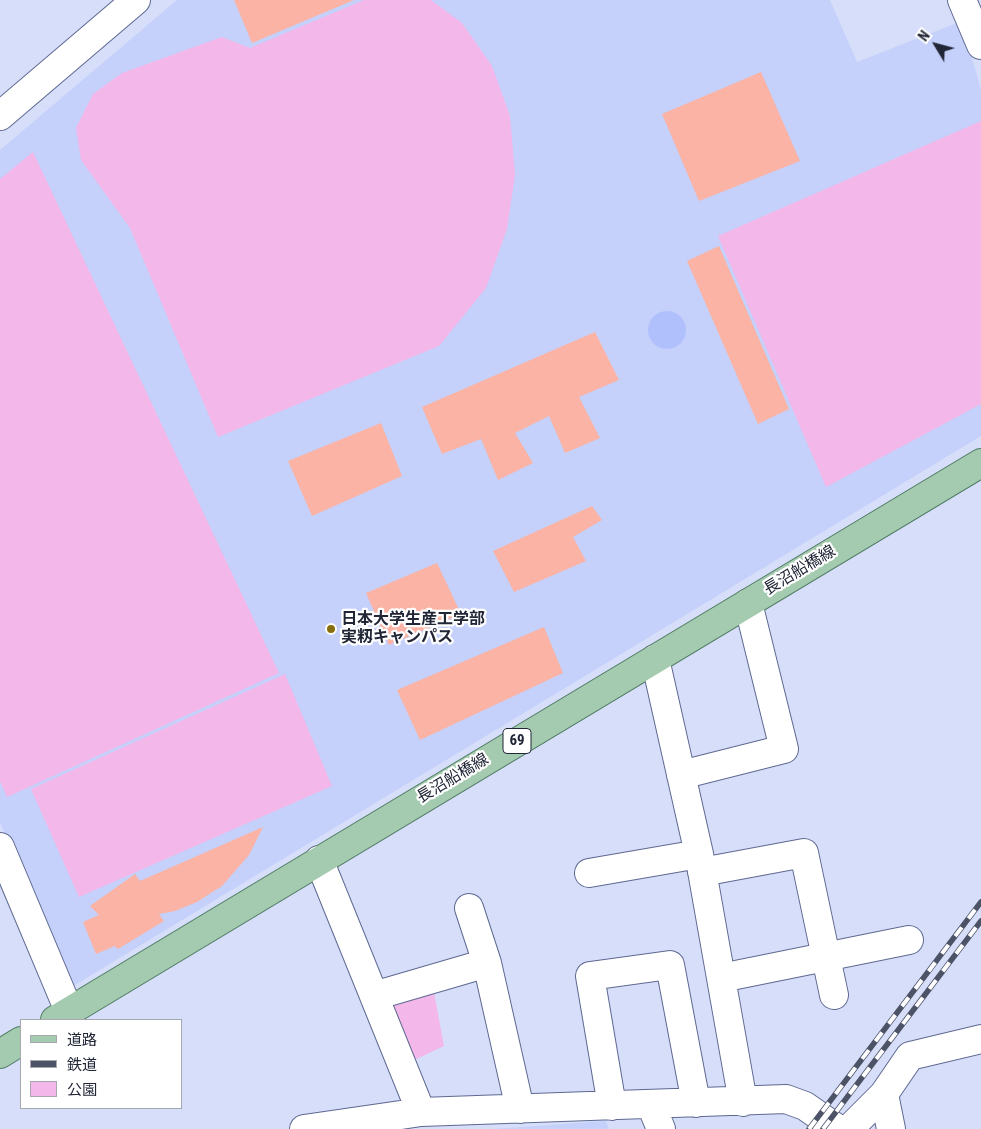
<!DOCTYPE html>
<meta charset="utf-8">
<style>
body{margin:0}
#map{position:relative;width:981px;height:1129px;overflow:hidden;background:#d6defa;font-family:"Roboto Condensed","Noto Sans JP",sans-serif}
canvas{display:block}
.legend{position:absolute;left:20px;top:1019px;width:162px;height:90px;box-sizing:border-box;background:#fff;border:1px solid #a6a8af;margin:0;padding:6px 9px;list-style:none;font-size:15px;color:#212637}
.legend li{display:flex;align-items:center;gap:10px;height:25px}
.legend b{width:25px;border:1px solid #a6a8af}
.north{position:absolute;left:911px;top:20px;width:50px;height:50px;-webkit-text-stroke:4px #fff;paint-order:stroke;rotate:307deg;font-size:14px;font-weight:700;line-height:20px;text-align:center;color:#212637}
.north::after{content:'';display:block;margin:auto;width:18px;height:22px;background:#212637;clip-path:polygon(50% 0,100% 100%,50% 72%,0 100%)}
</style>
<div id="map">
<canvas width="981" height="1129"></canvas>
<ul class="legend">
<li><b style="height:6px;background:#a4caaf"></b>道路</li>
<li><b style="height:6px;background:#4d5366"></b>鉄道</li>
<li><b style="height:14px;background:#f3b7e9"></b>公園</li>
</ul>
<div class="north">N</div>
</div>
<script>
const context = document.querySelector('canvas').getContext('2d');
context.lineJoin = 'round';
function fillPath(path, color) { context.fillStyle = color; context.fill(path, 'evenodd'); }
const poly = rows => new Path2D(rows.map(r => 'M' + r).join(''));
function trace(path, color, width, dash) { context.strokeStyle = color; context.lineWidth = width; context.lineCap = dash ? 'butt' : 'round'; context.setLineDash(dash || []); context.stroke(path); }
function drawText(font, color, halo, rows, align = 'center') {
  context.font = font + ' "Roboto Condensed","Noto Sans JP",sans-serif'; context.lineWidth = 4.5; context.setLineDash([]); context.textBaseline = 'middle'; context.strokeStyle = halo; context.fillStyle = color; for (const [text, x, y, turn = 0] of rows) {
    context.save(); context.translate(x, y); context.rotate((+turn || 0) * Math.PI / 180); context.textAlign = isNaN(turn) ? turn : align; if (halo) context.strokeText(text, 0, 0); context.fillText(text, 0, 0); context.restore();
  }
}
const built = poly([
 [177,0,830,0,857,62,962,21,981,90,981,436,70,988,0,822,0,150],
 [606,1121,609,1129,493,1129]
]);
const green = poly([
 [364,0,431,0,462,23,492,66,510,116,515,175,507,229,486,288,439,346,218,437,130,228,81,160,76,128,93,94,122,73,222,37,250,48],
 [981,121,981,404,826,487,718,236],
 [33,152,279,673,7,797,0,781,0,179],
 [285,674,332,786,79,897,31,789],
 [433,987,444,1046,406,1064,382,1004]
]);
const water = poly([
 '648 330a19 19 0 1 1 38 0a19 19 0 1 1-38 0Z'
]);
const building = poly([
 [234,0,354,0,252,43],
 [761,72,800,161,699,201,662,114],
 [719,246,789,409,758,424,687,261],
 [595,332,619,380,579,397,600,438,565,453,549,416,515,433,533,463,498,480,481,439,442,454,422,407],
 [381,423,402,476,312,516,288,461],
 [592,506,602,520,573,537,586,561,514,592,493,551],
 [437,563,461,614,389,645,366,593],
 [544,627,563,673,420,740,397,690],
 [263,827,249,855,222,886,197,902,175,911,159,914,164,921,118,949,115,946,96,954,83,922,99,915,90,906,135,874,140,881]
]);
const minor = poly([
 [962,0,981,45],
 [0,116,136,0],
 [655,659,699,854,743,1102],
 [681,775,784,749,748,603],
 [0,847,69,1011],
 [319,860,421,1112],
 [702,872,804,853,834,995],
 [589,873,699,854],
 [469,908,487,963],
 [721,978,909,940],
 [374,996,487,963,520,1109],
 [884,1094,891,1129],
 [651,1105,661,1129],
 [612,1106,590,976,670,965,696,1103],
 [304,1129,421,1112,786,1099,805,1106,838,1129],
 [849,1129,884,1094,910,1056,981,1039]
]);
const major = poly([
 [55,1020,981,463],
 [0,1054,21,1041]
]);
const rail = poly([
 [809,1129,981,902],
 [823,1129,981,921]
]);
const markers = [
 [331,629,5,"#876e0e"]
];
const shields = [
 [517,741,28]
];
const shieldNames = [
 ["69",517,741]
];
const streetNames = [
 ["長沼船橋線",800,571,-31],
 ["長沼船橋線",453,779,-31]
];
const poiNames = [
 ["日本大学生産工学部",341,620],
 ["実籾キャンパス",341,638]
];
fillPath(built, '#c5d1fb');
fillPath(green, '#f3b7e9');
fillPath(water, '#b0c0fc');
fillPath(building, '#fab3a4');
trace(minor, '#5e6991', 30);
trace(major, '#4e7a62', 30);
trace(minor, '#fff', 28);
trace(major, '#a4caaf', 28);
trace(rail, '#4d5366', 5.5);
trace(rail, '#fff', 4, [11]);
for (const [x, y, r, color] of markers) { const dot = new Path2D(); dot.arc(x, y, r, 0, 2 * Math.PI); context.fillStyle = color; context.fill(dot); trace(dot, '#fff', 2); }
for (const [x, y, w] of shields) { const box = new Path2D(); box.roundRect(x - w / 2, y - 12.5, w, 25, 4); context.fillStyle = '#fff'; context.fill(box); trace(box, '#212637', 1); }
drawText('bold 15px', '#212637', null, shieldNames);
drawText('16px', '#212637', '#fff', streetNames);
drawText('bold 16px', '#212637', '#fff', poiNames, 'left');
</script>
